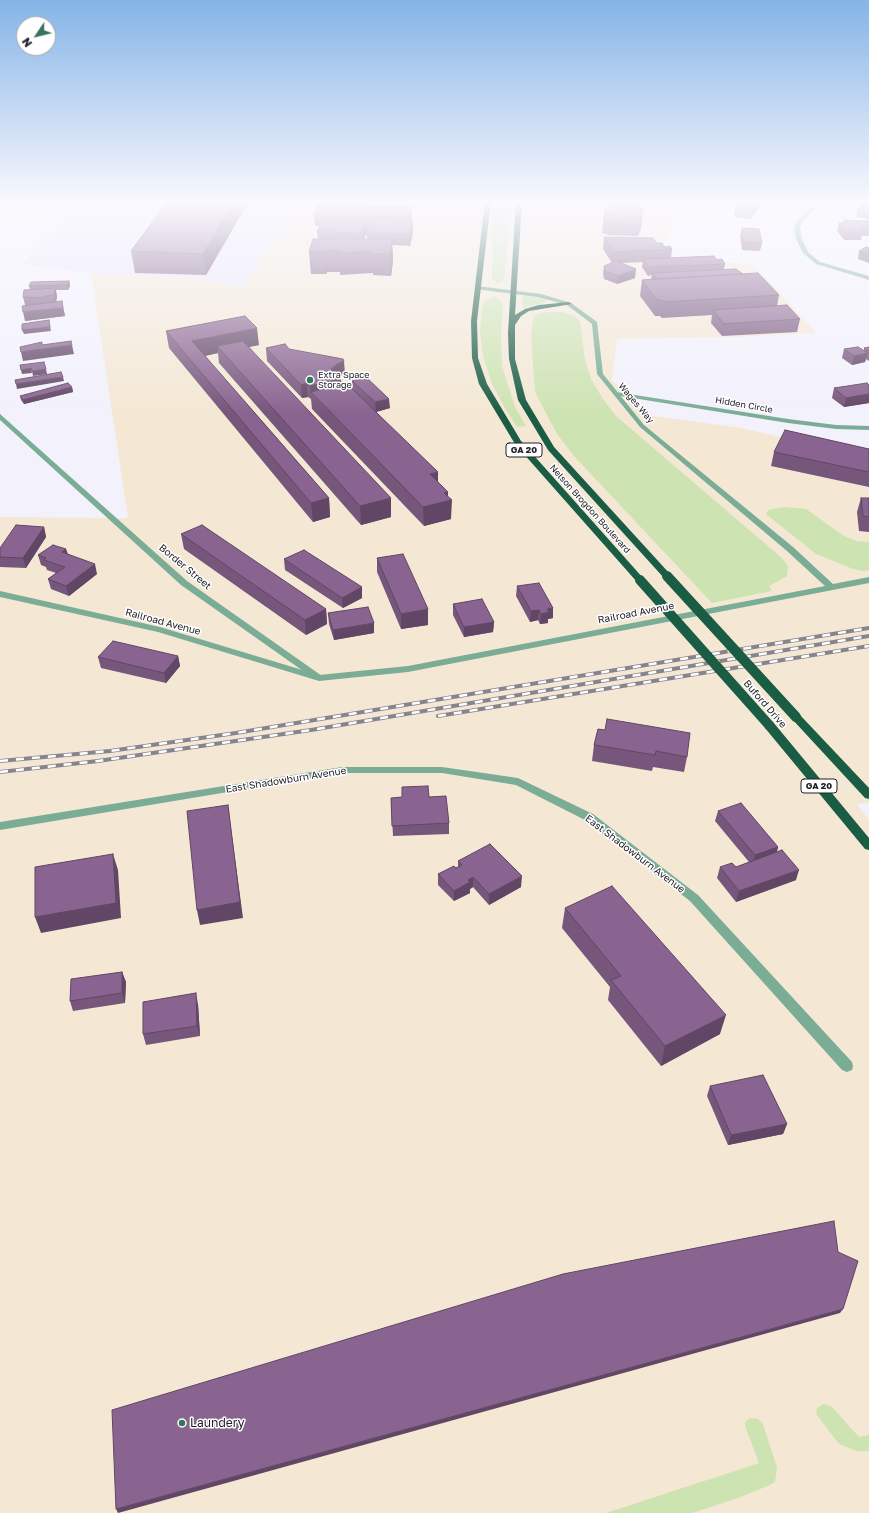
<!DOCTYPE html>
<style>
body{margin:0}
#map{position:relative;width:869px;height:1513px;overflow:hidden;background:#f3f2fc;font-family:"Golos Text",sans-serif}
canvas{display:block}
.north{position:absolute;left:16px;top:16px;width:40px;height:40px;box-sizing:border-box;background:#fff;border:1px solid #a7a6aa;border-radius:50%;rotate:235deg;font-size:11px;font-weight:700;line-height:16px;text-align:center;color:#22212a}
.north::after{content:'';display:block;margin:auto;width:14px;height:18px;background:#37745f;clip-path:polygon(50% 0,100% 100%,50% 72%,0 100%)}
</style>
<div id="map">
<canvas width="869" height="1513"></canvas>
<div class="north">N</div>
</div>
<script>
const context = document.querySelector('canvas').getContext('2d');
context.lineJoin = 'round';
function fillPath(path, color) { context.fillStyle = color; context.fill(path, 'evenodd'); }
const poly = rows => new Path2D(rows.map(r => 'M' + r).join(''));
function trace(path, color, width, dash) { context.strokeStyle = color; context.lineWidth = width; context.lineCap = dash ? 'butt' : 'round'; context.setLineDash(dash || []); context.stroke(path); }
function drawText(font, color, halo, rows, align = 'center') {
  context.font = font + ' "Golos Text",sans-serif'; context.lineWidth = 3; context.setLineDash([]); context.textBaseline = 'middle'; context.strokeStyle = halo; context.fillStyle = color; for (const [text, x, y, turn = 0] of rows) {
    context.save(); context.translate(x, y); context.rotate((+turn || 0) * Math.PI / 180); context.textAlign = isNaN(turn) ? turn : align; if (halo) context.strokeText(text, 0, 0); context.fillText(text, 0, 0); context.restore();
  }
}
const commercial = poly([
 [295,201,688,201,657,256,754,265,817,333,736,337,617,339,612,380,639,406,640,414,741,428,869,457,869,803,857,804,869,820,869,1513,0,1513,0,517,128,518,91,273,195,278,243,287]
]);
const built = poly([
 [78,201,295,201,243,287,195,278,91,273,22,264]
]);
const green = poly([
 [495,201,512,201,504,280,498,284,492,278,493,251,490,226],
 [495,296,502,302,503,307,501,334,502,366,515,407,526,426,517,427,506,410,492,384,483,356,480,331,482,308,484,302],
 [528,296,547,299,548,300,541,304,523,308,522,297],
 [551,312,562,312,572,315,580,321,585,360,591,379,603,399,616,416,782,558,788,566,787,576,769,586,772,591,712,603,574,456,557,434,535,392,531,334,534,317,540,313],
 [784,507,806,509,844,536,857,541,869,542,869,570,863,571,853,569,816,554,766,514,768,510],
 [824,1404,832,1407,859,1437,869,1435,869,1451,857,1451,839,1444,816,1414,817,1408],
 [750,1418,758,1419,763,1424,777,1468,775,1482,770,1485,738,1498,692,1513,606,1513,759,1463,745,1426,745,1422]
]);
const minor = poly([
 [817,201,822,201,802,222,800,228,802,239,808,252,820,262,869,276,869,280,816,264,803,253,796,239,794,228,798,220,817,201],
 [616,392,788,419,836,425,869,426,869,430,836,429,788,423,614,395,613,394,616,392],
 [0,414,187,581,322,676,324,678,322,680,316,680,181,585,0,420,0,414],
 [342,767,442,767,518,778,593,814,698,895,852,1062,853,1066,852,1070,847,1072,842,1070,690,901,585,820,516,785,442,773,342,773,0,830,0,822,342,767]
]);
const tertiary = poly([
 [477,286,541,294,571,303,597,322,603,374,644,425,793,547,833,584,869,577,869,583,408,672,319,681,158,632,0,597,0,591,160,627,319,675,408,666,825,586,787,551,640,427,597,374,592,324,567,305,538,297,475,289,475,287,477,286]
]);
const trunk = poly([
 [485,201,491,201,477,321,478,358,487,384,521,441,643,578,643,582,637,582,515,444,479,384,472,358,471,321,485,201],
 [516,201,522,201,515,315,525,309,539,305,569,302,572,304,529,311,521,316,515,325,515,359,526,400,554,447,670,574,670,578,664,578,548,450,518,400,509,359,508,333,516,201],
 [796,714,800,715,869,788,869,799,865,798,792,719,791,717,796,714],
 [769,721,773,722,869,838,869,850,865,849,765,728,764,725,769,721]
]);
const rail = poly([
 [438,716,869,646],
 [0,761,110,751,236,733,869,628],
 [0,772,98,761,311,730,869,636]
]);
const trunkBridge = poly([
 [667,576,796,717],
 [640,580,769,725]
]);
const wall = poly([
 [168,201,249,201,206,275,135,273,131,251],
 [608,201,638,201,638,202,642,203,641,207,643,208,641,228,638,236,607,235,607,234,602,233,604,213,611,203,608,203],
 [742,201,765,201,764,203,759,202,758,209,750,219,734,217,735,209],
 [869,201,869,219,856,217,858,209],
 [412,206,412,217,411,220,413,232,410,246,392,245,393,261,391,276,373,275,373,273,340,275,340,272,327,272,326,274,311,274,309,252,318,239,317,232,320,226,315,226,314,215],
 [366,227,368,227,366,233,367,239,364,239,367,231],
 [844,220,869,221,869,236,862,236,861,240,844,240,837,231,839,223,843,223],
 [742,228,762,243,760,251,742,250,740,236],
 [604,237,656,243,672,249,671,258,717,260,725,264,724,269,743,274,779,295,777,306,800,319,797,332,722,336,711,323,712,315,662,318,660,316,655,316,640,296,642,280,651,279,652,275,648,276,642,267,643,262,621,263,635,278,617,284,604,279,603,274,604,266,612,263,603,249],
 [869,248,869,263,858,259,859,251],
 [69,281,70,286,68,290,56,290,57,296,56,302,62,301,65,316,25,321,25,305,23,297,30,290,29,286],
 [166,331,259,345,249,347,391,517,361,525,219,363,218,353,205,356,329,498,330,517,313,522,169,348],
 [869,347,869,361,866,359,865,362,852,365,842,358,844,349,864,350,864,348],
 [266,348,289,349,345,374,339,377,342,387,448,492,448,496,451,519,424,526,312,409,311,399,308,397,302,398,267,361],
 [352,381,390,408,376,412,352,390],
 [869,385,869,403,844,407,832,398,834,388],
 [72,387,73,392,24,404,21,400,20,396],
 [869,449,869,487,771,466,774,452],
 [861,498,869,498,869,532,859,531,857,512],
 [44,527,46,537,26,568,0,567,0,548],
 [181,534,326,609,327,624,306,635,184,549],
 [66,549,68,554,97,574,69,596,51,589,48,579,56,573,47,570,46,567,41,565,38,555],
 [377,558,428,625,401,629,377,572],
 [284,559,362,587,362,598,343,608,285,570],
 [517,586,553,618,548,619,548,623,540,624,538,620,530,622,516,596],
 [453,604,494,622,493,632,464,637,453,615],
 [328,613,374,633,334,640,329,624],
 [178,656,180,666,166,683,101,668,98,657],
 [598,729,687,757,684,772,653,767,652,771,592,761,594,745],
 [429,797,449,823,449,834,393,836,391,798],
 [718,811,778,847,777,852,796,880,736,902,717,878,720,867,736,867,749,862,715,821],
 [458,861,521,887,489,905,473,887,470,889,470,893,454,901,438,885,438,874,458,867],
 [565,908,720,1034,661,1066,608,1000,610,987,562,928],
 [122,972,126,982,125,1003,73,1011,70,1001],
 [198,1004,200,1036,146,1045,143,1034],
 [710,1086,787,1124,783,1134,728,1145,707,1096]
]);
const shadedWall = poly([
 [235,201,249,201,206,275,203,254],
 [759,201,758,209,750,219,751,212],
 [412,206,412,217,409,228,409,217],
 [643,208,641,228,638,236,641,216],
 [366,220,367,231,362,245,362,233],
 [413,220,413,232,410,246,410,234],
 [392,239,393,261,391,276,390,254],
 [325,251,327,272,326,274,325,252],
 [636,269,635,278,617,284,618,276],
 [69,281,70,286,68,290,67,285],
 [55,288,57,296,56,304,54,295],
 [63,308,65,316,25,321,23,312],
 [49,320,51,331,24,334,22,330],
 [257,328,259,345,222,352,217,346,218,353,195,358,192,341],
 [72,345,74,354,23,361,21,352],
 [868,353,865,362,852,365,854,356],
 [344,361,345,374,338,377,341,379,342,392,311,392,311,399,310,386,337,364],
 [31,368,32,373,22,374,21,370],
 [46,369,47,374,33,376,32,371],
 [63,377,64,381,17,389,16,384],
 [307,383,308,397,302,398,301,385],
 [72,387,73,392,24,404,23,400],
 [869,394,869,403,844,407,846,398],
 [389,399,390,408,376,412,375,402],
 [438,472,438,491,430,474],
 [448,492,448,501,452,500,451,519,424,526,423,507,444,493],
 [329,498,330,517,313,522,311,503],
 [391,498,391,517,361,525,360,506],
 [44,527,46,537,26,568,23,558],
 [66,549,69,559,62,552],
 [95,564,97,574,69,596,66,586],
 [362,587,362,598,343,608,342,598],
 [553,608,553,618,548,619,548,623,540,624,541,614,547,609],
 [326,609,327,624,306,635,305,620],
 [428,609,428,625,401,629,401,614],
 [539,610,538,620,530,622,531,611],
 [494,622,493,632,464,637,464,627],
 [374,623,374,633,334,640,333,630],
 [178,656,180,666,166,683,164,673],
 [228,805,230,821,243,918,200,925,197,910],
 [778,847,775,857,752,866,755,855],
 [113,854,118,870,121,918,41,933,35,917],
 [799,870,796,880,736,902,739,891],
 [522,876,521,887,489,905,489,894],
 [473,877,473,887,470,889,470,893,454,901,454,891,468,880],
 [122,972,126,982,125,1003,122,993],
 [196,993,198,1004,200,1036,197,1026],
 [726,1015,720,1034,661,1066,665,1046],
 [787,1124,783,1134,728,1145,731,1135],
 [843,1309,840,1313,118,1513,116,1509]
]);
const building = poly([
 [168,201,235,201,203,254,131,251,168,201],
 [612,201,624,201,642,203,640,207,611,205,612,201],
 [742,201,759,201,751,212,735,209,742,201],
 [866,201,869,201,869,211,858,209,866,201],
 [318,204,412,206,409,217,314,215,318,204],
 [609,205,643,208,641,216,609,215,609,213,604,213,606,208,608,208,609,205],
 [323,219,366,220,362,233,317,232,323,219],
 [370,219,413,220,410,234,366,233,370,219],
 [844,220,869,221,869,228,861,228,863,232,846,232,839,223,845,223,844,220],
 [742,228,759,229,762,243,744,242,742,228],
 [604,237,653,238,656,243,662,243,664,247,670,246,672,249,614,252,604,237],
 [313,239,392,239,390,254,372,254,372,252,339,253,339,251,325,251,325,252,309,252,313,239],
 [866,247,869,248,869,254,859,251,866,247],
 [714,256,717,260,722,259,725,264,649,267,643,259,714,256],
 [616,261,636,269,618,276,605,271,604,266,616,261],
 [736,269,743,274,657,279,652,273,736,269],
 [758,273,779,295,664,302,662,300,657,300,642,280,758,273],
 [69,281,67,285,29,286,31,282,69,281],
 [55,288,54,295,45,296,44,298,23,297,24,290,55,288],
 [62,301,63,308,23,312,22,306,62,301],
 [787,305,800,319,724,324,713,310,787,305],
 [245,316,257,328,192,341,329,498,311,503,166,331,245,316],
 [49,320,50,327,22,330,22,324,49,320],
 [71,341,72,345,21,352,20,347,42,342,42,345,71,341],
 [243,341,391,498,360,506,217,346,243,341],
 [285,344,289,349,343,359,344,361,337,364,331,369,341,379,310,386,307,383,301,385,266,348,285,344],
 [858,347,868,353,854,356,844,349,858,347],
 [869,347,869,351,864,348,869,347],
 [44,362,46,369,32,371,31,368,21,370,20,365,44,362],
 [61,372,63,377,16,384,15,380,61,372],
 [366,377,389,399,375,402,352,381,366,377],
 [68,383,72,387,23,400,20,396,68,383],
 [867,383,869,385,869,394,846,398,834,388,867,383],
 [340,385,343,388,349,386,438,472,430,474,448,492,444,493,452,500,423,507,311,392,340,385],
 [785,430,869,449,869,472,774,452,785,430],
 [861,498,869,498,869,517,863,516,861,498],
 [16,525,44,527,23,558,0,557,0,548,16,525],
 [202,525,326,609,305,620,181,534,202,525],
 [53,545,66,549,62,552,95,564,66,586,48,579,65,567,44,560,46,558,38,555,53,545],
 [304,550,362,587,342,598,284,559,304,550],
 [403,554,428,609,401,614,377,558,403,554],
 [539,583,553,608,547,609,549,612,541,614,539,610,531,611,517,586,539,583],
 [482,599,494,622,464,627,453,604,482,599],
 [368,607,374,623,333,630,328,613,368,607],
 [113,641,178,656,164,673,98,657,113,641],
 [607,719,690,733,687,757,656,751,655,755,594,745,598,729,605,730,607,719],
 [428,786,429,797,446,796,449,823,392,826,391,798,402,797,402,787,428,786],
 [741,803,778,847,755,855,718,811,741,803],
 [228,805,240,902,197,910,187,811,228,805],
 [490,844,522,876,489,894,473,877,468,880,470,882,454,891,438,874,454,866,456,868,462,865,458,861,490,844],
 [782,850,799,870,739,891,720,867,732,863,736,867,782,850],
 [113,854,116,903,35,917,35,867,113,854],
 [612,886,726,1015,665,1046,611,980,621,976,565,908,612,886],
 [122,972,122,993,70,1001,71,979,122,972],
 [196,993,197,1026,143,1034,143,1002,196,993],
 [763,1075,787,1124,731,1135,710,1086,763,1075],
 [834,1221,838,1252,858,1261,843,1309,116,1509,112,1410,563,1274,834,1221]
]);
const markers = [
 [310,380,4,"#37745f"],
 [182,1423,4,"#37745f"]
];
const farPoinames = [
 ["Extra Space",318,375],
 ["Storage",318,385]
];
const farStreetnames = [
 ["Wages Way",636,403,50],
 ["Hidden Circle",744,405,10],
 ["Nelson Brogdon Boulevard",590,509,48]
];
const shields = [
 [524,450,36],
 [819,786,36]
];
const shieldNames = [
 ["GA 20",524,450],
 ["GA 20",819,786]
];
const streetNames = [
 ["Border Street",185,567,40],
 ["Railroad Avenue",636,613,-11],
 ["Railroad Avenue",163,622,15],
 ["Buford Drive",765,704,49],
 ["East Shadowburn Avenue",286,780,-9],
 ["East Shadowburn Avenue",635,854,37]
];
const nearPoinames = [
 ["Laundery",190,1423]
];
fillPath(commercial, '#f4e8d4');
fillPath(built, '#e9e7fb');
fillPath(green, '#cee3b2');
fillPath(minor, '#7bac95');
fillPath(tertiary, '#7bac95');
fillPath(trunk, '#1a5c44');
trace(rail, '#86858f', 4);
trace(rail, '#fff', 2.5, [8]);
trace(trunkBridge, '#1a5c44', 10);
fillPath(wall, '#77567c');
fillPath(shadedWall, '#614665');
fillPath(building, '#8a6490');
trace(building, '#614665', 1);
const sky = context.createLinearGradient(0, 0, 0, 413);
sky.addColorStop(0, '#85b4e7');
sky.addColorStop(0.49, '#faf9fe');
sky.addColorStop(1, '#faf9fe00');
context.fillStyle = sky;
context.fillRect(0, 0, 869, 413);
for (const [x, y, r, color] of markers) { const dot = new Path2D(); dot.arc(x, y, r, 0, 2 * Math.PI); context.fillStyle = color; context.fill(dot); trace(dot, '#fff', 1.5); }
drawText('9px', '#22212a', '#fff', farPoinames, 'left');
drawText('9px', '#22212a', '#fff', farStreetnames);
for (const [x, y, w] of shields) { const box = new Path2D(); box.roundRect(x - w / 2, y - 7, w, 14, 3); context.fillStyle = '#fff'; context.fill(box); trace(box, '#22212a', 1); }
drawText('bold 9px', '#22212a', null, shieldNames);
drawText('10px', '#22212a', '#fff', streetNames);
drawText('12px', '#22212a', '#fff', nearPoinames, 'left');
</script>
